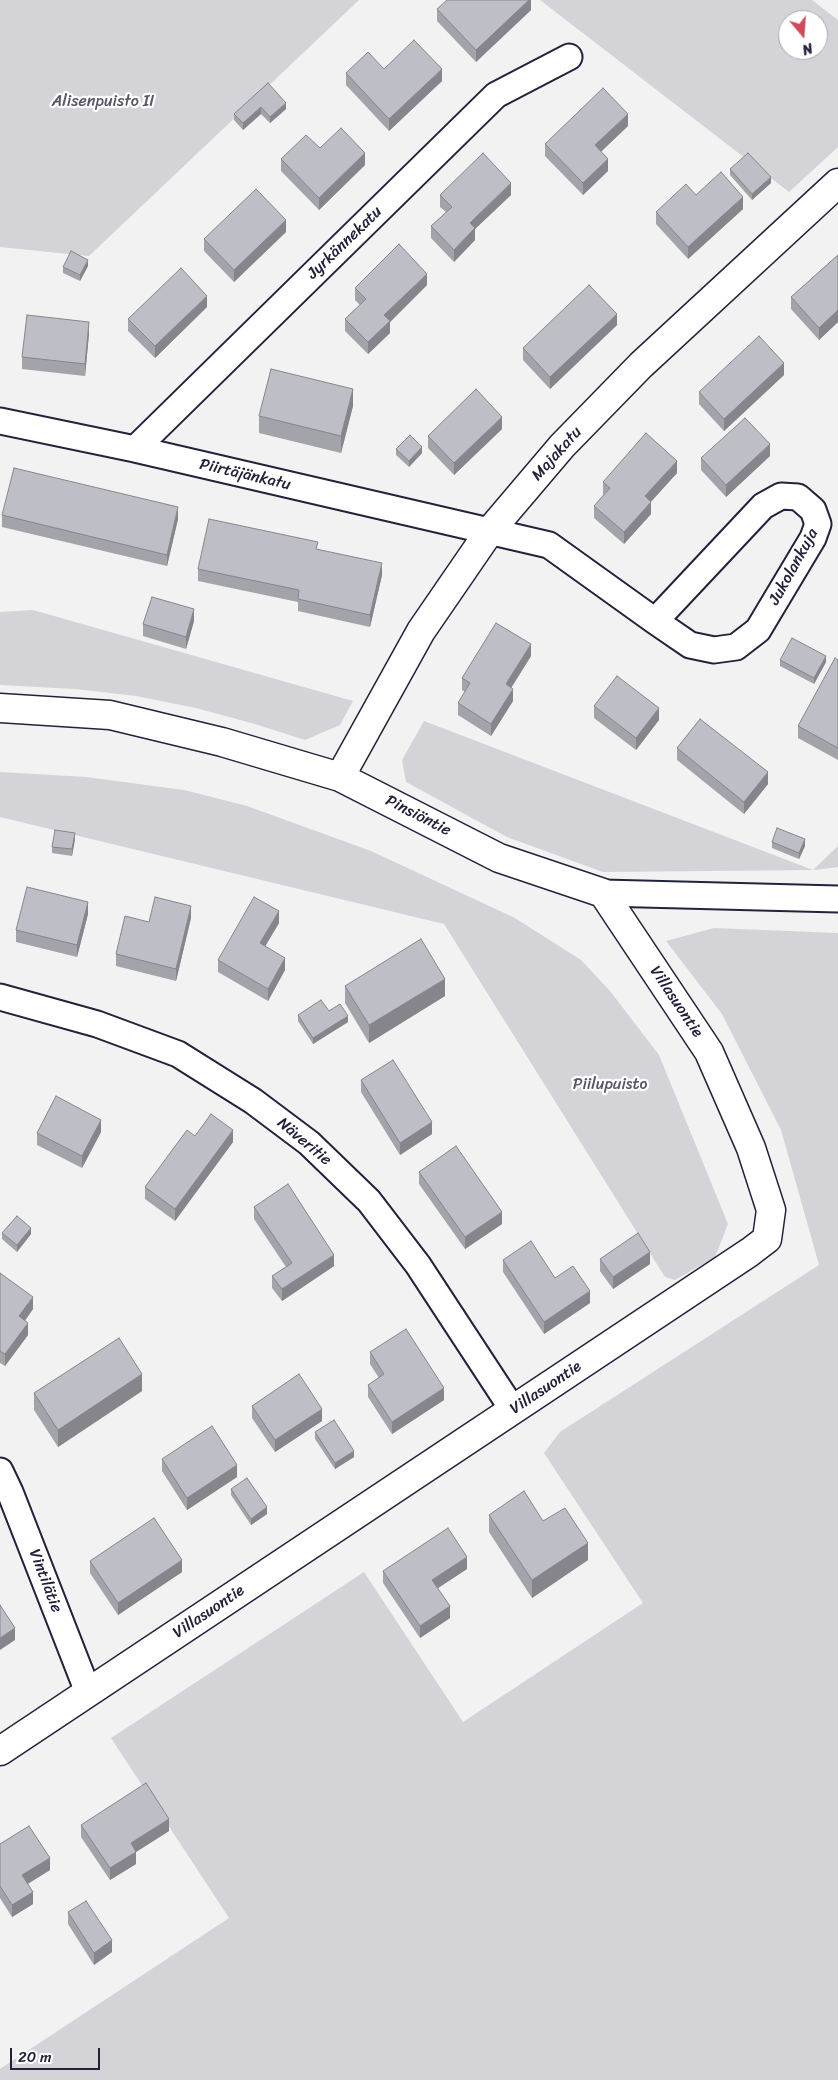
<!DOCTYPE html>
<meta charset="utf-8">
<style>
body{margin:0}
#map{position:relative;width:838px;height:2080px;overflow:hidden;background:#f2f2f3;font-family:Sriracha,sans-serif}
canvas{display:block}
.north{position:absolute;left:778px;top:10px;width:50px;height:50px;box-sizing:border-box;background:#fff;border:1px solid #a7a7b1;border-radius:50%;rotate:162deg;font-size:14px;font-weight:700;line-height:20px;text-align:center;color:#22223b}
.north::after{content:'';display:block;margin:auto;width:18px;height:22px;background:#d1495b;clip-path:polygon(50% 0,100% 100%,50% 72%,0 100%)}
.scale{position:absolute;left:10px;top:2048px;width:90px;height:22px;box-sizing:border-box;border:2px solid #22223b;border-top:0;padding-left:6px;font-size:15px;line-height:18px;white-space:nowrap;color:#22223b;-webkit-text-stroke:4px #fff;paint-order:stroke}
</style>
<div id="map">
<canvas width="838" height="2080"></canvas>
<div class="north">N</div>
<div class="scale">20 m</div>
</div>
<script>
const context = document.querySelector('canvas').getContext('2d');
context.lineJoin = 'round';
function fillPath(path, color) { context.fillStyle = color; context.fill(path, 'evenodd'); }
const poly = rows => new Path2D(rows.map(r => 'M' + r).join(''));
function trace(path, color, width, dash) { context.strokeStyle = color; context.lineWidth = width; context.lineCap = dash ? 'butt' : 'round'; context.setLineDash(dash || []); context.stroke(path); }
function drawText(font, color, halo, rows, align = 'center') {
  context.font = font + ' Sriracha,sans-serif'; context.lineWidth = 4.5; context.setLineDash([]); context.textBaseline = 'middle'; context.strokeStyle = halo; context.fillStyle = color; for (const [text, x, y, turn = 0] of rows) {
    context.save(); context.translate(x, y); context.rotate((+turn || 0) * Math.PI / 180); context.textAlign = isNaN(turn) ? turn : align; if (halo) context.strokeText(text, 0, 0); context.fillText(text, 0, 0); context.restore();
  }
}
const green = poly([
 [0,0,359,0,89,256,0,247],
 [540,0,812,0,838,20,838,147,789,192],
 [788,20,818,20,818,50,788,50],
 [33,610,353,701,340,725,305,740,255,724,196,708,136,696,75,689,0,685,0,612],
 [424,721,813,870,838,846,838,867,814,870,603,872,507,837,406,782,402,760],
 [0,772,86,777,184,790,247,806,371,851,515,918,581,960,610,991,659,1055,728,1224,715,1257,675,1280,665,1277,444,924,0,817],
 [714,928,838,933,838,2080,0,2080,0,2069,229,1918,111,1738,364,1572,463,1722,643,1603,544,1453,560,1432,819,1265,781,1130,722,1014,666,941]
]);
const street = poly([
 [0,421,135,449,549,545,655,621,690,645,714,650,736,647,758,630,813,538,818,524,813,510,798,497,781,496,763,506,655,621],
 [135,449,496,95,569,57],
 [603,893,838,899],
 [0,997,97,1024,178,1054,253,1101,309,1143,369,1201,418,1265,513,1410],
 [0,1471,10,1492,88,1692]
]);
const secondary = poly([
 [0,708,110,715,222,742,340,777,499,858,603,893,709,1052,751,1148,771,1210,767,1239,750,1252,0,1751],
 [340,777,421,631,489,532,562,446,641,365,838,183]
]);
const wall = poly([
 [531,0,531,10,476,62,437,21,437,9],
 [384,69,442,81,389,131,346,85,346,73],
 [268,83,286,109,270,123,261,114,243,130,234,120,234,114],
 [628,126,601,152,608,171,583,195,545,156,545,144],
 [320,148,365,165,319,210,281,171,281,159],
 [730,169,771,183,752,200,730,175],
 [440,195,511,195,475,229,475,240,454,262,431,238,431,226,446,212,440,207],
 [696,195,743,209,688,259,656,224,656,212],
 [286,232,234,282,204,251,204,239],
 [838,255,838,322,819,340,791,309,791,297],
 [88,266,80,281,63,273,63,267],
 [427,285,390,322,390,333,368,354,345,331,345,319,360,305,355,300,355,288],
 [207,307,155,358,128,331,128,319],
 [617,325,550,389,523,360,523,348],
 [89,334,85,376,22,369,22,357],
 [784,375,724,431,699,404,699,392],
 [353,406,341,453,259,433,259,416],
 [502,429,454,475,428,448,428,436],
 [396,449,422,453,409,467,396,455],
 [770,456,726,497,701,470,701,458],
 [677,473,651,502,651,514,624,544,594,518,594,506,604,494,603,494,603,482],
 [2,515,178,519,167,566,2,527],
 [318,549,382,575,370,627,298,611,298,602,198,581,198,569],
 [194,621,186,649,143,636,143,624],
 [531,656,511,688,513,701,491,736,458,715,458,703,465,692,462,690,462,678],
 [780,660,826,662,814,684,780,666],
 [838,660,838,760,798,738,798,726],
 [594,706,659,720,636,750,594,718],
 [677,748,768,784,744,814,677,760],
 [75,839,72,856,52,853,52,847],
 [772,842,805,846,799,859,772,848],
 [88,914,77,957,16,942,16,930],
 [191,918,176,981,116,966,116,954,149,922],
 [279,923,265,946,285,970,268,1001,218,972,218,960],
 [345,986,445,996,369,1043,345,1003],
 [329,1011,348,1022,313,1044,298,1021,298,1015],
 [361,1080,432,1134,400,1155,361,1092],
 [101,1132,82,1168,37,1145,37,1133],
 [195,1136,233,1142,175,1221,145,1199,145,1187],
 [419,1172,502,1224,465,1249,419,1184],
 [254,1207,334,1266,282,1301,272,1288,272,1276,286,1267,254,1219],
 [2,1233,31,1234,17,1252,2,1239],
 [600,1259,650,1264,613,1289,600,1271],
 [503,1260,555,1278,590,1303,544,1334,503,1272],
 [0,1273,33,1309,25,1321,28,1335,5,1366,0,1363],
 [370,1352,444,1400,392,1434,368,1397,368,1385,379,1378,370,1364],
 [142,1391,58,1447,34,1410,34,1393],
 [252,1406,322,1421,275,1452,252,1418],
 [315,1432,354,1457,335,1469,315,1439],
 [162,1459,237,1477,187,1510,162,1471],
 [231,1489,267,1514,251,1525,231,1495],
 [489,1515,543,1521,588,1560,532,1598,489,1532],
 [90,1561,182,1572,118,1615,90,1573],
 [467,1569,438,1588,450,1618,420,1638,383,1583,383,1571],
 [81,1825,169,1831,136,1852,136,1864,110,1880,81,1837],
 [0,1844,50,1870,28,1884,33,1904,12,1917,0,1898],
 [68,1912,112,1952,94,1965,68,1924]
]);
const shadedWall = poly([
 [529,0,531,0,531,10,476,62,476,50],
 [442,69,442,81,389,131,389,119],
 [286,103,286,109,270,123,270,117],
 [261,107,261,114,243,130,243,123],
 [628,114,628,126,595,157,595,145],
 [365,153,365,165,319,210,319,198],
 [608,159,608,171,583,195,583,183],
 [771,177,771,183,752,200,752,194],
 [511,183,511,195,475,229,475,240,454,262,454,250,470,223],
 [743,197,743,209,688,259,688,247],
 [286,220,286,232,234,282,234,270],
 [88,260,88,266,80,281,80,275],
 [427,274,427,285,390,322,390,333,368,354,368,342,384,315],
 [207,296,207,307,155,358,155,346],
 [838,310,838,322,819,340,819,328],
 [617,314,617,325,550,389,550,377],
 [89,322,89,334,85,376,85,364],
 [784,363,784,375,724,431,724,419],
 [353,389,353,406,341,453,341,436],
 [502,417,502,429,454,475,454,463],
 [770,444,770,456,726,497,726,485],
 [422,447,422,453,409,467,409,461],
 [677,461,677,473,645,508,645,496],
 [651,502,651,514,624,544,624,532],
 [178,507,178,519,167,566,167,555],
 [382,563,382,575,370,627,370,615],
 [194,609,194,621,186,649,186,637],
 [531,644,531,656,506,696,506,684],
 [826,656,826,662,814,684,814,678],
 [513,689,513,701,491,736,491,724],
 [659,708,659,720,636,750,636,738],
 [768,772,768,784,744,814,744,802],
 [75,833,75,839,72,856,72,849],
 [805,839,805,846,799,859,799,853],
 [88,902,88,914,77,957,77,945],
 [191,906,191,918,176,981,176,969],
 [279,911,279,923,260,955,260,943],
 [285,958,285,970,268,1001,268,989],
 [445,979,445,996,369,1043,369,1025],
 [348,1016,348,1022,313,1044,313,1038],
 [101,1120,101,1132,82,1168,82,1156],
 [432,1122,432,1134,400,1155,400,1143],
 [233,1130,233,1142,175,1221,175,1209],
 [502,1212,502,1224,465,1249,465,1237],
 [31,1228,31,1234,17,1252,17,1245],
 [650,1252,650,1264,613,1289,613,1277],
 [334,1255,334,1266,282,1301,282,1289],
 [590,1291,590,1303,544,1334,544,1322],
 [33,1297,33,1309,19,1328,19,1316],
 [28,1323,28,1335,5,1366,5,1354],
 [142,1374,142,1391,58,1447,58,1430],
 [444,1388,444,1400,392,1434,392,1422],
 [322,1409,322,1421,275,1452,275,1440],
 [354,1451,354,1457,335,1469,335,1463],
 [237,1465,237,1477,187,1510,187,1498],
 [267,1507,267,1514,251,1525,251,1519],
 [588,1543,588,1560,532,1598,532,1580],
 [467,1557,467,1569,432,1592,432,1580],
 [182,1560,182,1572,118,1615,118,1603],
 [450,1606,450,1618,420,1638,420,1626],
 [15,1628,15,1640,0,1650,0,1638],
 [169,1819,169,1831,136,1852,136,1864,110,1880,110,1868,131,1843],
 [50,1858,50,1870,22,1887,22,1875],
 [33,1892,33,1904,12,1917,12,1905],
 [112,1940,112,1952,94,1965,94,1953]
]);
const building = poly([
 [447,0,529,0,476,50,437,9,447,0],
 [414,40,442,69,389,119,346,73,368,52,384,69,414,40],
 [268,83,286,103,270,117,261,107,243,123,234,114,268,83],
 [603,88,628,114,595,145,608,159,583,183,545,144,603,88],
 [341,128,365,153,319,198,281,159,306,135,320,148,341,128],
 [483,153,511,183,470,223,475,228,454,250,431,226,452,207,440,195,483,153],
 [748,153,771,177,752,194,730,169,748,153],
 [721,172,743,197,688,247,656,212,686,184,696,195,721,172],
 [256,189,286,220,234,270,204,239,256,189],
 [399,244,427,274,384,315,390,321,368,342,345,319,366,299,355,288,399,244],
 [71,251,88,260,80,275,63,267,71,251],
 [838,255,838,310,819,328,791,297,838,255],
 [181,268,207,296,155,346,128,319,181,268],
 [589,285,617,314,550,377,523,348,589,285],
 [27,315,89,322,85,364,22,357,27,315],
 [759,336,784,363,724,419,699,392,759,336],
 [271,369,353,389,341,436,259,416,271,369],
 [476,389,502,417,454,463,428,436,476,389],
 [745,418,770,444,726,485,701,458,745,418],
 [646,433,677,461,645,496,651,502,624,532,594,506,610,488,603,482,646,433],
 [410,435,422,447,409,461,396,449,410,435],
 [14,468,178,507,167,555,2,515,14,468],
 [209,519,318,542,316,549,382,563,370,615,298,599,299,590,198,569,209,519],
 [152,597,194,609,186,637,143,624,152,597],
 [496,623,531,644,506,684,513,689,491,724,458,703,470,683,462,678,496,623],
 [792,638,826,656,814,678,780,660,792,638],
 [835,658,838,660,838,748,798,726,835,658],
 [617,676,659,708,636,738,594,706,617,676],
 [700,719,768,772,744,802,677,748,700,719],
 [777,828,805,839,799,853,772,842,777,828],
 [55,830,75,833,72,849,52,847,55,830],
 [27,887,88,902,77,945,16,930,27,887],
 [155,897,191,906,176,969,116,954,125,916,149,922,155,897],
 [254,897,279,911,260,943,285,958,268,989,218,960,254,897],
 [421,939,445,979,369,1025,345,986,421,939],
 [321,1000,329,1011,340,1004,348,1016,313,1038,298,1015,321,1000],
 [393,1060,432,1122,400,1143,361,1080,393,1060],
 [56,1096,101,1120,82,1156,37,1133,56,1096],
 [211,1114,233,1130,175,1209,145,1187,187,1130,195,1136,211,1114],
 [456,1146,502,1212,465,1237,419,1172,456,1146],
 [288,1184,334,1255,282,1289,272,1276,292,1263,254,1207,288,1184],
 [17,1216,31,1228,17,1245,2,1233,17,1216],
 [638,1233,650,1252,613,1277,600,1259,638,1233],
 [531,1241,555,1278,573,1266,590,1291,544,1322,503,1260,531,1241],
 [0,1273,33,1297,19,1316,28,1323,5,1354,0,1351,0,1273],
 [406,1329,444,1388,392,1422,368,1385,384,1374,370,1352,406,1329],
 [119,1338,142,1374,58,1430,34,1393,119,1338],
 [299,1374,322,1409,275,1440,252,1406,299,1374],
 [334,1420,354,1451,335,1463,315,1432,334,1420],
 [212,1426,237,1465,187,1498,162,1459,212,1426],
 [247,1478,267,1507,251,1519,231,1489,247,1478],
 [524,1491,543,1521,565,1508,588,1543,532,1580,489,1515,524,1491],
 [154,1518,182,1560,118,1603,90,1561,154,1518],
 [448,1528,467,1557,432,1580,450,1606,420,1626,383,1571,448,1528],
 [0,1605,15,1628,0,1638,0,1605],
 [146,1783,169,1819,131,1843,136,1852,110,1868,81,1825,146,1783],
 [29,1826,50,1858,22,1875,33,1892,12,1905,0,1886,0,1844,29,1826],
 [86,1901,112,1940,94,1953,68,1912,86,1901]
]);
const parkNames = [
 ["Alisenpuisto II",103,102],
 ["Piilupuisto",610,1085]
];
const streetNames = [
 ["Jyrkännekatu",345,243,-44],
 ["Majakatu",557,454,-48],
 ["Piirtäjänkatu",245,475,13],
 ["Jukolankuja",794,567,-61],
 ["Pinsiöntie",418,816,27],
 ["Villasuontie",676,1002,56],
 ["Näveritie",304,1142,40],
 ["Villasuontie",546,1388,-34],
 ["Vintilätie",45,1581,69],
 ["Villasuontie",209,1612,-34]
];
fillPath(green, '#d3d3d8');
trace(street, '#22223b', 29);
trace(secondary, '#22223b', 31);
trace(street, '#fff', 25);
trace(secondary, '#fff', 28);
fillPath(wall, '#a3a3aa');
fillPath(shadedWall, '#85858b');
fillPath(building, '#bebec6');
trace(building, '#85858b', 1);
drawText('16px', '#57576a', '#fff', parkNames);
drawText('16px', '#22223b', '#fff', streetNames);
</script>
